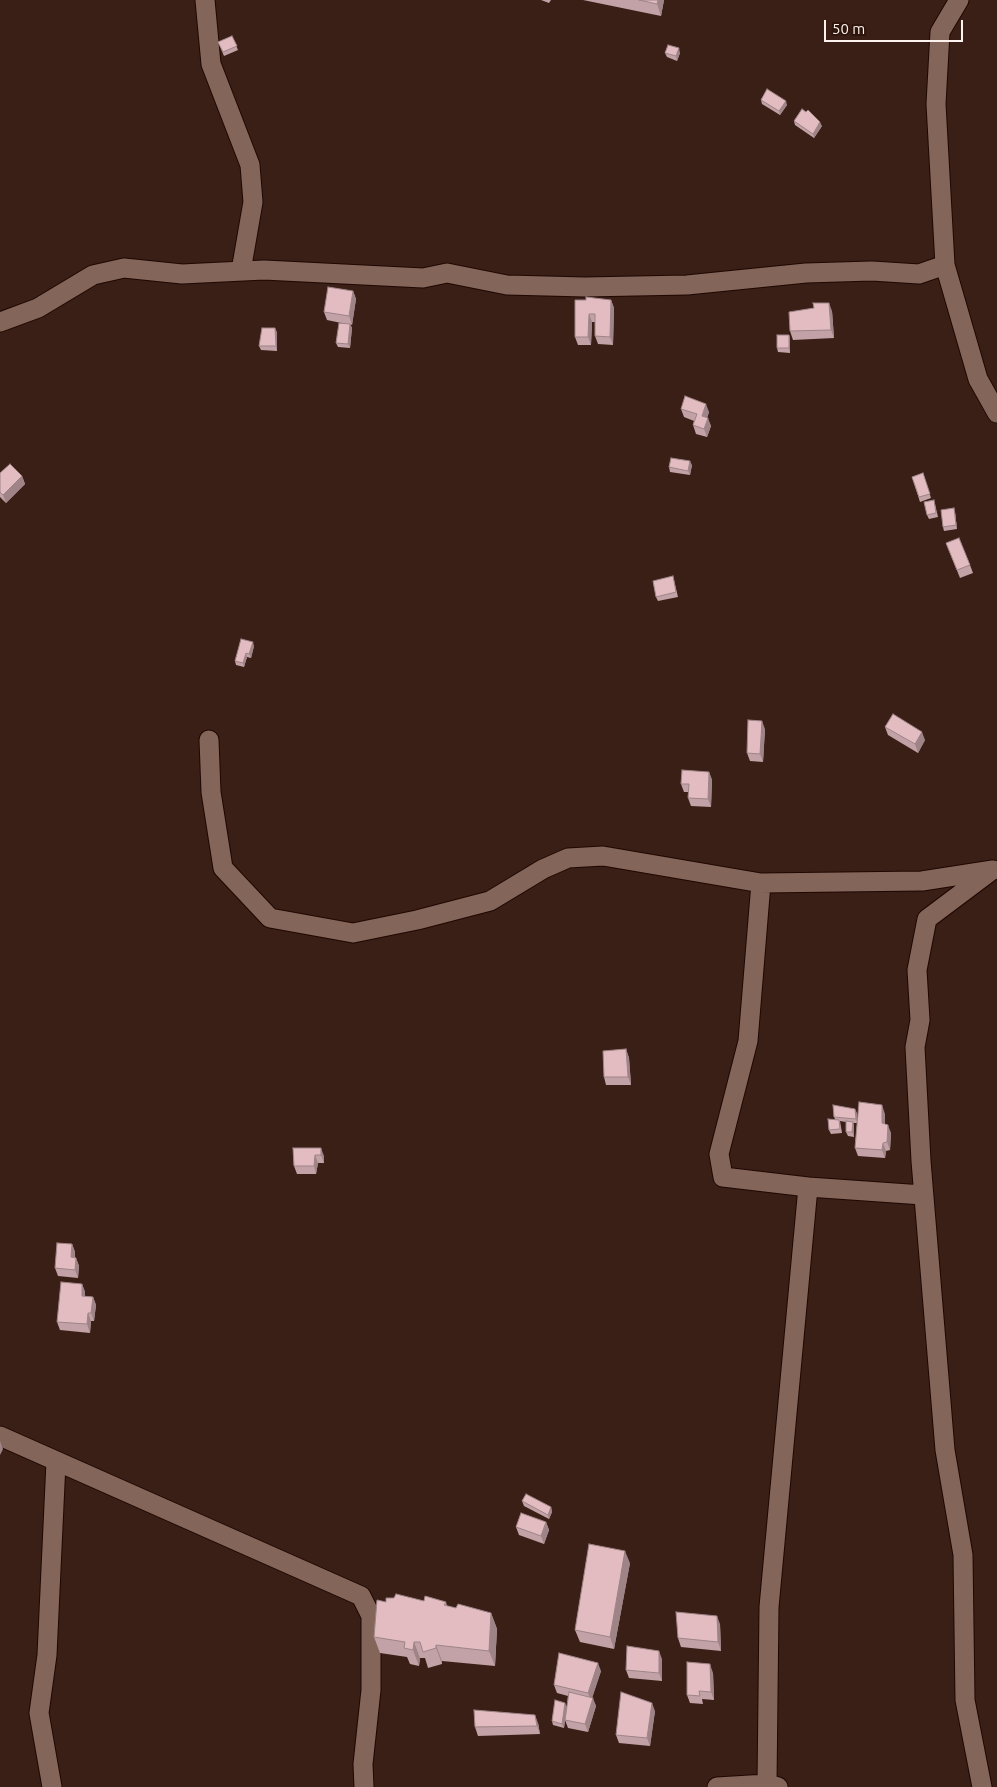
<!DOCTYPE html>
<style>
body{margin:0}
#map{position:relative;width:997px;height:1787px;overflow:hidden;background:#391f16;font-family:Ubuntu,sans-serif}
canvas{display:block}
.scale{position:absolute;left:824px;top:20px;width:139px;height:22px;box-sizing:border-box;border:2px solid #fdf2ee;border-top:0;padding-left:6px;font-size:15px;line-height:18px;white-space:nowrap;color:#fdf2ee;-webkit-text-stroke:4px #2e150c;paint-order:stroke}
</style>
<div id="map">
<canvas width="997" height="1787"></canvas>
<div class="scale">50 m</div>
</div>
<script>
const context = document.querySelector('canvas').getContext('2d');
context.lineJoin = 'round';
const poly = rows => new Path2D(rows.map(r => 'M' + r).join(''));
function trace(path, color, width, dash) { context.strokeStyle = color; context.lineWidth = width; context.lineCap = dash ? 'butt' : 'round'; context.setLineDash(dash || []); context.stroke(path); }
function fillPath(path, color) { context.fillStyle = color; context.fill(path, 'evenodd'); }
const minor = poly([
 [205,0,211,64,250,165,253,202,241,271],
 [959,0,940,32,936,104,945,265,978,379,997,413],
 [0,322,38,308,93,275,124,268,182,274,264,270,423,278,447,273,507,285,585,287,687,285,806,273,872,271,919,274,945,265],
 [209,740,211,792,223,868,270,918,353,933,417,920,490,901,543,869,568,858,603,856,761,883],
 [808,1187,923,1195],
 [0,1436,361,1596,371,1616,371,1690,363,1764,364,1787],
 [767,1784,769,1607,808,1187,723,1177,719,1154,748,1041,761,883,922,881,993,870],
 [52,1787,39,1713,47,1655,56,1462],
 [717,1787,767,1784,778,1787],
 [982,1787,965,1700,963,1555,945,1450,921,1161,915,1047,920,1020,917,970,927,919,991,871]
]);
const wall = poly([
 [541,0,551,0,549,3],
 [583,0,664,0,661,16],
 [232,36,238,50,224,56,218,42],
 [665,53,680,53,677,61,667,57],
 [761,100,787,105,780,115,762,104],
 [794,121,822,126,814,138,795,125],
 [353,291,356,299,352,325,350,324,352,328,350,348,338,347,336,343,346,324,327,320,324,312],
 [575,300,611,300,614,308,613,345,598,344,595,336,595,322,592,322,591,345,578,345,575,337],
 [832,311,834,338,793,340,790,331],
 [277,332,277,351,261,350,259,346],
 [789,335,790,339,790,353,778,352,777,348],
 [681,409,709,412,707,418,711,426,707,437,696,434,693,425,694,421,684,417],
 [692,465,690,475,670,472,669,467],
 [0,473,22,476,25,484,6,503,0,497],
 [923,473,931,498,920,502,912,477],
 [935,504,938,517,929,519,927,515],
 [955,512,957,529,944,531,943,527],
 [946,543,970,565,973,573,960,578],
 [674,580,678,597,658,601,656,597],
 [254,646,251,658,247,657,244,667,236,665,235,661],
 [885,727,925,740,918,753,888,735],
 [765,729,763,762,750,761,747,753],
 [709,772,712,780,711,807,691,806,688,798,689,792,684,792,681,784],
 [626,1049,629,1058,631,1085,606,1085,604,1077],
 [857,1113,857,1120,885,1114,885,1124,891,1133,890,1150,886,1151,885,1158,858,1156,855,1148,857,1123,853,1123,854,1126,854,1137,848,1136,846,1132,846,1122,840,1121,842,1133,831,1134,829,1130,835,1119,834,1117],
 [293,1148,324,1156,324,1163,318,1163,316,1174,297,1174,294,1166],
 [72,1244,75,1252,75,1257,76,1258,79,1266,78,1278,58,1276,55,1268],
 [82,1284,85,1292,85,1296,93,1297,96,1305,94,1321,91,1321,90,1333,60,1330,57,1322],
 [522,1501,551,1507,552,1512,549,1519,524,1506],
 [546,1522,549,1530,544,1544,519,1535,516,1527],
 [630,1563,614,1649,580,1642,575,1630],
 [424,1601,446,1602,447,1606,456,1608,491,1613,497,1629,495,1666,442,1661,442,1664,428,1668,425,1658,420,1658,419,1666,410,1664,407,1657,380,1653,374,1637,386,1602],
 [720,1624,721,1651,681,1647,678,1638],
 [662,1659,662,1681,629,1678,626,1670],
 [601,1671,592,1698,596,1706,588,1732,568,1728,565,1720,567,1707,564,1728,553,1725,552,1721,567,1707,568,1696,557,1693,554,1685],
 [713,1673,714,1700,702,1699,703,1704,690,1703,687,1695],
 [655,1711,650,1746,619,1743,616,1735],
 [538,1723,540,1734,478,1736,475,1727]
]);
const shadedWall = poly([
 [658,0,664,0,661,16,657,4],
 [679,48,680,53,677,61,676,56],
 [786,101,787,105,780,115,779,111],
 [820,122,822,126,814,138,813,134],
 [353,291,356,299,352,325,349,316],
 [611,300,614,308,613,345,610,337],
 [829,303,832,311,834,338,831,330],
 [589,314,592,322,591,345,588,337],
 [350,324,352,328,350,348,348,344],
 [275,328,277,332,277,351,276,346],
 [789,335,790,339,790,353,789,348],
 [706,404,709,412,705,424,702,416],
 [708,418,711,426,707,437,704,429],
 [690,461,692,465,690,475,688,471],
 [22,476,25,484,6,503,3,495],
 [954,508,955,512,957,529,956,525],
 [253,642,254,646,251,658,249,654],
 [246,653,247,657,244,667,243,663],
 [762,721,765,729,763,762,760,754],
 [922,732,925,740,918,753,915,744],
 [709,772,712,780,711,807,708,799],
 [626,1049,629,1058,631,1085,628,1077],
 [882,1105,885,1114,885,1131,882,1123],
 [855,1109,857,1113,857,1123,856,1119],
 [853,1122,854,1126,854,1137,852,1132],
 [888,1125,891,1133,890,1150,887,1142],
 [883,1143,886,1151,885,1158,882,1150],
 [321,1148,324,1156,324,1163,321,1155],
 [315,1155,318,1163,316,1174,314,1166],
 [72,1244,75,1252,74,1265,71,1257],
 [76,1258,79,1266,78,1278,75,1270],
 [82,1284,85,1292,85,1304,82,1296],
 [93,1297,96,1305,94,1321,91,1313],
 [88,1313,91,1321,90,1333,87,1324],
 [0,1441,3,1449,0,1455],
 [551,1507,552,1512,549,1519,548,1515],
 [546,1522,549,1530,544,1544,541,1536],
 [625,1551,630,1563,614,1649,610,1637],
 [491,1613,497,1629,495,1666,489,1651],
 [717,1616,720,1624,721,1651,718,1642],
 [414,1642,420,1658,419,1666,413,1650],
 [436,1645,442,1661,442,1664,436,1648],
 [659,1651,662,1659,662,1681,659,1673],
 [598,1663,601,1671,591,1701,588,1693],
 [710,1664,713,1673,714,1700,711,1692],
 [593,1698,596,1706,588,1732,585,1724],
 [565,1703,567,1707,564,1728,562,1724],
 [652,1703,655,1711,650,1746,647,1738],
 [535,1715,538,1723,540,1734,537,1726]
]);
const building = poly([
 [639,0,658,0,657,4,639,0],
 [232,36,237,46,223,52,218,42,232,36],
 [668,45,679,48,676,56,665,53,668,45],
 [767,89,786,101,779,111,761,100,767,89],
 [802,109,806,112,808,110,820,122,813,134,794,121,802,109],
 [328,287,353,291,349,316,324,312,328,287],
 [586,297,611,300,610,337,595,336,595,314,589,314,588,337,575,337,575,300,586,300,586,297],
 [813,303,829,303,831,330,790,331,789,312,814,308,813,303],
 [339,323,350,324,348,344,336,343,339,323],
 [262,328,275,328,276,346,259,346,262,328],
 [777,335,789,335,789,348,777,348,777,335],
 [685,396,706,404,702,416,708,418,704,429,693,425,697,414,681,409,685,396],
 [671,458,690,461,688,471,669,467,671,458],
 [10,464,22,476,3,495,0,492,0,473,10,464],
 [923,473,930,494,919,497,912,477,923,473],
 [934,500,936,513,927,515,924,502,934,500],
 [954,508,956,525,943,527,941,510,954,508],
 [959,538,970,565,957,570,946,543,959,538],
 [673,576,676,592,656,597,653,581,673,576],
 [241,639,253,642,249,654,246,653,243,663,235,661,241,639],
 [893,714,922,732,915,744,885,727,893,714],
 [748,720,762,721,760,754,747,753,748,720],
 [682,770,709,772,708,799,688,798,689,784,681,784,682,770],
 [626,1049,628,1077,604,1077,603,1051,626,1049],
 [859,1102,882,1105,882,1123,888,1125,887,1142,883,1143,882,1150,855,1148,859,1102],
 [833,1105,855,1109,856,1119,834,1117,833,1105],
 [828,1119,839,1120,840,1129,829,1130,828,1119],
 [846,1121,853,1122,852,1132,846,1132,846,1121],
 [293,1148,321,1148,321,1155,315,1155,314,1166,294,1166,293,1148],
 [57,1243,72,1244,71,1257,76,1258,75,1270,55,1268,57,1243],
 [61,1282,82,1284,82,1296,93,1297,91,1313,88,1313,87,1324,57,1322,61,1282],
 [526,1494,551,1507,548,1515,522,1501,526,1494],
 [521,1513,546,1522,541,1536,516,1527,521,1513],
 [589,1544,625,1551,610,1637,575,1630,589,1544],
 [396,1594,424,1601,425,1596,446,1602,444,1605,456,1608,458,1604,491,1613,489,1651,436,1645,436,1648,423,1652,420,1642,414,1642,413,1650,404,1648,405,1642,374,1637,377,1600,386,1602,386,1598,394,1598,396,1594],
 [676,1612,717,1616,718,1642,678,1638,676,1612],
 [627,1646,659,1651,659,1673,626,1670,627,1646],
 [559,1653,598,1663,588,1693,554,1685,559,1653],
 [687,1662,710,1664,711,1692,699,1691,700,1696,687,1695,687,1662],
 [569,1692,593,1698,585,1724,565,1720,569,1692],
 [621,1692,652,1703,647,1738,616,1735,621,1692],
 [555,1700,565,1703,562,1724,552,1721,555,1700],
 [474,1710,535,1715,537,1726,475,1727,474,1710]
]);
trace(minor, '#1f0802', 21);
trace(minor, '#84655a', 19);
fillPath(wall, '#c2a2a6');
fillPath(shadedWall, '#9e8487');
fillPath(building, '#e2bcc1');
trace(building, '#9e8487', 1);
</script>
